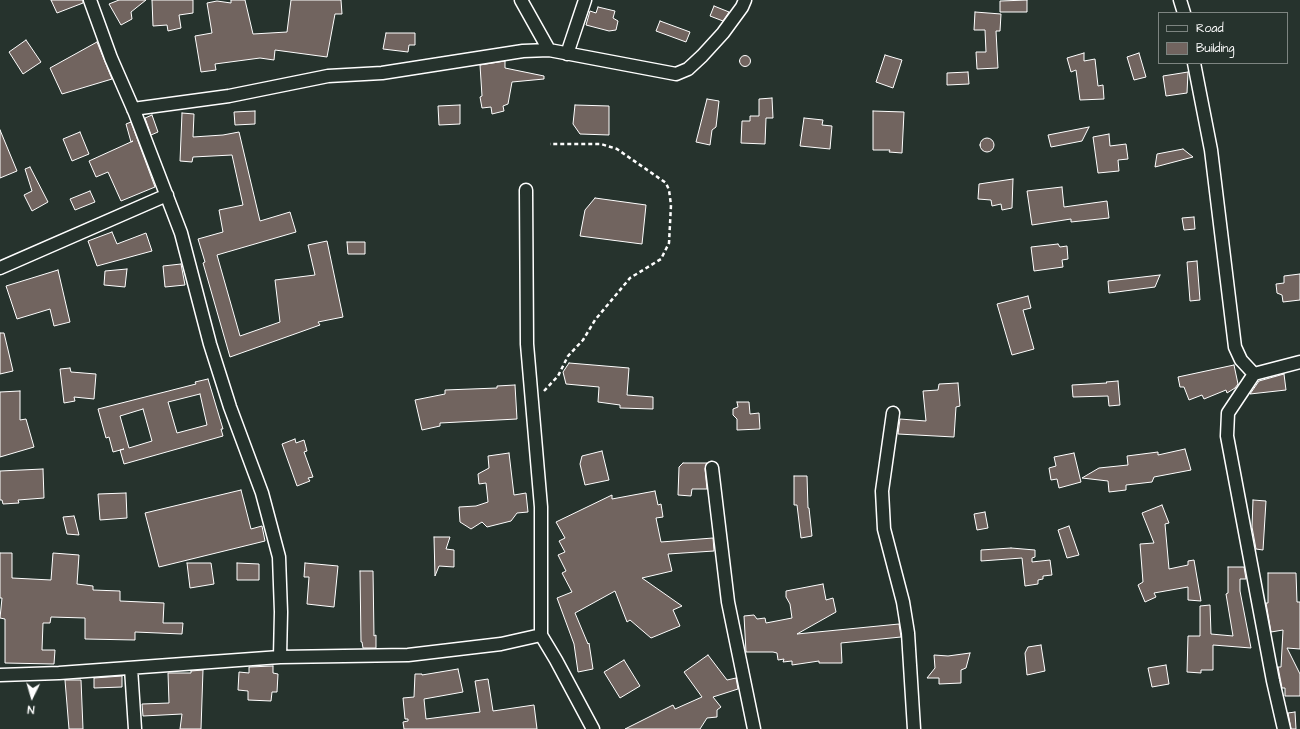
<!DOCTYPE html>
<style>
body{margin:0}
#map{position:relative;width:1300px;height:729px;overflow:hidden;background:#26332d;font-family:"Architects Daughter",sans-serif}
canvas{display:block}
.legend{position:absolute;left:1158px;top:12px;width:130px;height:52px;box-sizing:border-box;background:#26332d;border:1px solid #7d8581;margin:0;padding:5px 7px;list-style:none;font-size:12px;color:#fff}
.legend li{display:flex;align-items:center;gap:8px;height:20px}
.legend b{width:20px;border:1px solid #7d8581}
.north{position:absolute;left:12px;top:677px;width:40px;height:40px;-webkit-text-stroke:3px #26332d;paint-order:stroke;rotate:185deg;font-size:11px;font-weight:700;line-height:16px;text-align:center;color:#fff}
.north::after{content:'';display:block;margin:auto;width:14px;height:18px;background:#fff;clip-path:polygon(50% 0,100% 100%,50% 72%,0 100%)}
</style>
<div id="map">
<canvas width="1300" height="729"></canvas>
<ul class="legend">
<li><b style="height:5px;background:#26332d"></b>Road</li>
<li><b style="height:11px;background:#71645f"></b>Building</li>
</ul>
<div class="north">N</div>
</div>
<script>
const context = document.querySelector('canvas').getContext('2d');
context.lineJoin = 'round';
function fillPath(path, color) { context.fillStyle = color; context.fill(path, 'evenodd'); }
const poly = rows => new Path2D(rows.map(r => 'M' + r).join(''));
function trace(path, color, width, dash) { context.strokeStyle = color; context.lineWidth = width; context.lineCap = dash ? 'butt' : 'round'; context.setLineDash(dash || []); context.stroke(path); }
const building = poly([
 [51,0,83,0,83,3,57,13,51,0],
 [119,0,146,0,131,12,132,19,121,25,109,4,119,0],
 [152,0,193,0,193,13,179,15,181,28,168,31,167,25,153,26,152,0],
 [231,0,245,0,253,34,287,32,291,0,341,0,342,14,335,14,327,57,275,50,274,60,260,58,215,64,216,70,201,72,195,36,212,33,207,3,217,1,231,3,231,0],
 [1027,0,1027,12,1000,12,1000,1,1027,0],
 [714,6,729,12,723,21,710,16,714,6],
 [598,7,615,11,613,18,618,21,616,30,609,31,586,25,590,11,596,13,598,7],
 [975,12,1001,14,1000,31,996,31,998,68,977,69,976,52,986,52,985,30,974,30,975,12],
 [660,21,690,32,686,42,656,31,660,21],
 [386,33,415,33,415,45,409,45,408,52,383,49,386,33],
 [26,40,41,62,23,74,9,52,26,40],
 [97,42,112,79,62,94,50,68,97,42],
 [1084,53,1084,61,1095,59,1098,86,1103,85,1104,99,1080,100,1076,70,1071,72,1067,58,1084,53],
 [1139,53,1146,77,1134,80,1127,57,1139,53],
 [885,55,902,60,893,88,876,82,885,55],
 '739.5 61a5.5 5.5 0 1 1 11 0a5.5 5.5 0 1 1-11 0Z',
 [505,61,505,68,544,76,544,79,512,82,508,104,503,106,504,111,492,114,491,107,482,108,480,97,482,96,480,65,505,61],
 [968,72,969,84,947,85,947,73,968,72],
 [1188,72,1187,93,1166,96,1163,76,1188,72],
 [772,98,773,118,766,118,765,144,741,143,742,121,750,121,750,116,759,116,759,99,772,98],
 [707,99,719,101,716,127,712,130,710,145,696,142,707,99],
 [460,105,460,124,439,125,438,106,460,105],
 [575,105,609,106,609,135,580,134,573,124,575,105],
 [255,111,255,124,235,125,234,112,255,111],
 [873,111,904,112,902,153,889,152,890,150,873,150,873,111],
 [182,113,194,114,193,137,223,135,239,132,260,221,290,212,296,232,217,255,240,336,280,322,275,280,315,275,308,245,327,241,343,317,318,322,320,325,230,357,203,263,205,262,198,239,223,232,219,210,243,205,232,155,193,157,192,162,180,161,182,113],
 [152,115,158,132,151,135,145,118,152,115],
 [804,118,823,120,822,125,832,126,830,149,800,146,804,118],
 [131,122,155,187,121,201,108,172,96,177,89,161,133,141,131,142,126,124,131,122],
 [1089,127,1082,141,1051,147,1048,135,1089,127],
 [0,130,17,171,0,178,0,130],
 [80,132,89,154,72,161,63,139,80,132],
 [1109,134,1110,146,1126,144,1128,159,1118,160,1119,171,1098,173,1093,137,1109,134],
 '980 145a7 7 0 1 1 14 0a7 7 0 1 1-14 0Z',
 [1183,149,1193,157,1155,167,1157,154,1183,149],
 [30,167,48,202,32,211,24,195,32,191,25,169,30,167],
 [1013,179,1012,208,1002,210,1001,204,992,206,991,200,978,199,979,184,1013,179],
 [1062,187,1064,207,1107,201,1109,218,1071,222,1071,219,1032,225,1027,191,1062,187],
 [90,191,95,202,75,210,70,199,90,191],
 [595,198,646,205,642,244,580,236,585,210,595,198],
 [1194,217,1195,229,1184,230,1182,218,1194,217],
 [112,232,117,244,146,233,152,251,97,266,88,241,112,232],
 [347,242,365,242,365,254,348,254,347,242],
 [1058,244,1060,247,1067,246,1068,259,1062,260,1063,267,1034,271,1031,247,1058,244],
 [1197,261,1200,300,1190,301,1187,262,1197,261],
 [181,264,185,285,165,287,163,266,181,264],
 [127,269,125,287,104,285,105,271,127,269],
 [58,270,70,322,54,326,50,309,17,319,6,286,58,270],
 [1300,274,1300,300,1283,302,1282,295,1277,293,1276,284,1284,283,1284,276,1300,274],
 [1160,275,1155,287,1109,293,1108,281,1160,275],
 [1028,296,1031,308,1023,310,1034,349,1012,355,997,304,1028,296],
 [0,333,4,333,13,371,0,374,0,333],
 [569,363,629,368,627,395,653,397,653,409,620,408,620,405,598,402,599,387,566,384,563,372,569,363],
 [1234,365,1238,384,1235,388,1227,393,1226,390,1204,399,1202,395,1189,400,1184,387,1180,387,1178,377,1234,365],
 [70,368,71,372,96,374,94,399,74,397,75,401,64,403,60,369,70,368],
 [1284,374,1286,390,1250,394,1259,381,1284,374],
 [208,379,223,429,221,429,223,436,124,464,120,450,124,449,113,452,109,437,106,438,98,409,196,384,195,382,208,379],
 [200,394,207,425,177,433,168,402,200,394],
 [143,409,152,441,129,448,120,416,143,409],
 [1118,381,1120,405,1109,406,1108,396,1073,397,1072,385,1107,383,1106,382,1118,381],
 [958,383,960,406,956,407,954,437,898,434,900,419,926,421,923,391,938,390,939,384,958,383],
 [515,385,517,419,440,423,440,426,422,430,415,400,445,394,445,390,497,388,497,386,515,385],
 [20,391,20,420,26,419,34,447,0,457,0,392,20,391],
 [737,402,749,402,750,414,759,413,760,429,737,430,737,419,733,415,733,409,738,407,737,402],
 [295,439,296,443,304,440,307,451,304,452,313,477,308,478,310,481,297,486,282,444,295,439],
 [1185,449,1191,470,1154,477,1152,482,1126,485,1126,490,1109,492,1108,481,1082,478,1099,468,1128,465,1127,456,1158,452,1158,455,1185,449],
 [602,451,609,480,585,485,580,464,582,456,602,451],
 [509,453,514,495,526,493,528,512,517,513,511,521,487,527,482,522,471,529,460,522,459,507,476,506,488,502,486,483,479,484,478,474,489,468,488,456,509,453],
 [1074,453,1081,482,1059,488,1057,479,1051,480,1049,468,1056,466,1054,457,1074,453],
 [683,463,707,463,705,469,707,489,692,489,691,496,678,495,679,467,683,463],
 [43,469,44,498,18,500,19,503,3,504,2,500,0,500,0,471,43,469],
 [794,476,807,476,808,508,809,508,812,536,801,538,797,505,794,505,794,476],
 [241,490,251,529,262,526,265,541,159,567,145,513,241,490],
 [655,491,658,505,661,504,663,517,656,518,661,542,713,538,714,551,668,554,672,571,642,578,682,606,673,610,680,626,651,638,630,620,627,622,615,591,575,613,588,644,589,643,593,669,578,672,574,644,557,598,572,592,562,573,566,571,558,555,565,552,559,541,565,538,556,522,612,495,612,499,655,491],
 [126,493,127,518,100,520,98,494,126,493],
 [1253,500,1266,501,1263,550,1256,549,1252,527,1253,500],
 [1162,505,1169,523,1165,524,1169,569,1188,565,1188,561,1194,560,1201,601,1188,600,1188,587,1154,593,1156,597,1145,602,1138,585,1143,582,1140,544,1154,543,1142,513,1162,505],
 [985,512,988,528,977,530,974,514,985,512],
 [74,516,75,519,79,535,67,534,63,517,74,516],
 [1069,526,1079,555,1067,558,1058,530,1069,526],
 [434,537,450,537,446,549,454,550,454,567,439,566,435,576,434,537],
 [1011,548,1035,550,1035,557,1032,558,1032,562,1050,560,1052,575,1043,576,1043,579,1038,580,1038,584,1025,586,1022,558,981,561,981,550,1011,548],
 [0,553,12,553,12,578,51,580,53,553,79,555,77,584,93,586,93,590,120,591,120,601,164,603,163,623,183,623,182,634,135,632,135,640,85,639,85,618,51,617,50,623,43,623,42,650,55,650,54,664,5,663,5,619,0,618,2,598,0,598,0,553],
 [187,563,211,563,214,584,190,588,187,563],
 [237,563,259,564,259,580,237,580,237,563],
 [305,563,338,566,334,607,307,604,309,577,304,577,305,563],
 [1228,567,1244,567,1246,579,1240,579,1240,591,1251,648,1213,645,1213,670,1201,670,1201,673,1187,672,1188,636,1200,636,1200,606,1210,605,1211,634,1233,636,1226,594,1228,593,1228,567],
 [360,571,373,571,374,636,376,635,376,648,363,648,362,642,361,642,360,571],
 [1268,573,1296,573,1297,602,1300,602,1300,649,1287,648,1300,674,1300,696,1285,696,1285,688,1282,688,1278,667,1281,667,1283,630,1271,632,1266,603,1268,603,1268,573],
 [823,584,826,600,833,598,836,612,797,634,899,624,901,637,841,643,842,663,819,663,819,661,792,665,792,661,783,662,784,659,778,660,777,653,773,652,746,652,744,616,754,615,757,619,765,618,766,623,792,618,790,604,786,597,786,591,823,584],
 [1041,645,1045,671,1027,675,1025,653,1028,647,1041,645],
 [970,653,966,668,961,670,961,683,939,684,939,678,927,678,935,668,934,655,948,656,970,653],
 [708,655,727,680,736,678,738,689,713,697,721,707,717,710,717,717,707,718,700,729,625,729,673,705,675,709,702,697,684,672,708,655],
 [624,660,640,686,620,698,604,672,624,660],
 [1166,665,1169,684,1152,687,1148,668,1166,665],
 [273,666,273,673,278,674,277,692,272,692,271,701,248,700,248,691,238,690,239,672,249,673,249,667,273,666],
 [458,669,463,692,424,699,426,719,480,712,475,681,488,679,493,711,534,705,537,729,404,729,403,722,408,721,408,719,405,719,403,698,414,697,415,674,422,674,422,675,458,669],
 [203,670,201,729,180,729,182,714,143,716,142,704,169,703,168,673,191,673,191,671,203,670],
 [122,676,122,687,94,688,94,678,122,676],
 [65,680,81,680,83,729,69,729,65,680],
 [1295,712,1296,729,1291,729,1288,713,1295,712]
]);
const path = poly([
 [544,391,558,376,568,356,583,340,595,320,630,278,661,259,669,243,671,205,669,190,666,183,617,149,601,144,550,144]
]);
const minor = poly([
 [90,0,111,58,135,113,181,233,210,344,230,407,262,493,279,557,281,612,280,657],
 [521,0,549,50],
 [1180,0,1184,13],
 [567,54,585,0],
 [1194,63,1211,150,1235,347,1241,360,1254,374],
 [133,109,229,96,328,76,382,73,523,51,549,50,676,74,688,69,702,56,723,33,742,7,745,0],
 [526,190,527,344,541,507,541,635],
 [0,268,167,195],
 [893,413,882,491,884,529,903,602,908,633,914,729],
 [712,468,728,602,754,729],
 [131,668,135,729],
 [0,675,59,673,280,657,408,655,501,644,541,635,556,660,593,729],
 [1284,729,1273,681,1227,436,1228,413,1254,374,1300,362]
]);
fillPath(building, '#71645f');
trace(building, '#fff', 1);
trace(minor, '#fff', 15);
trace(path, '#fff', 2.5, [4, 3]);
trace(minor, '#26332d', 12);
</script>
